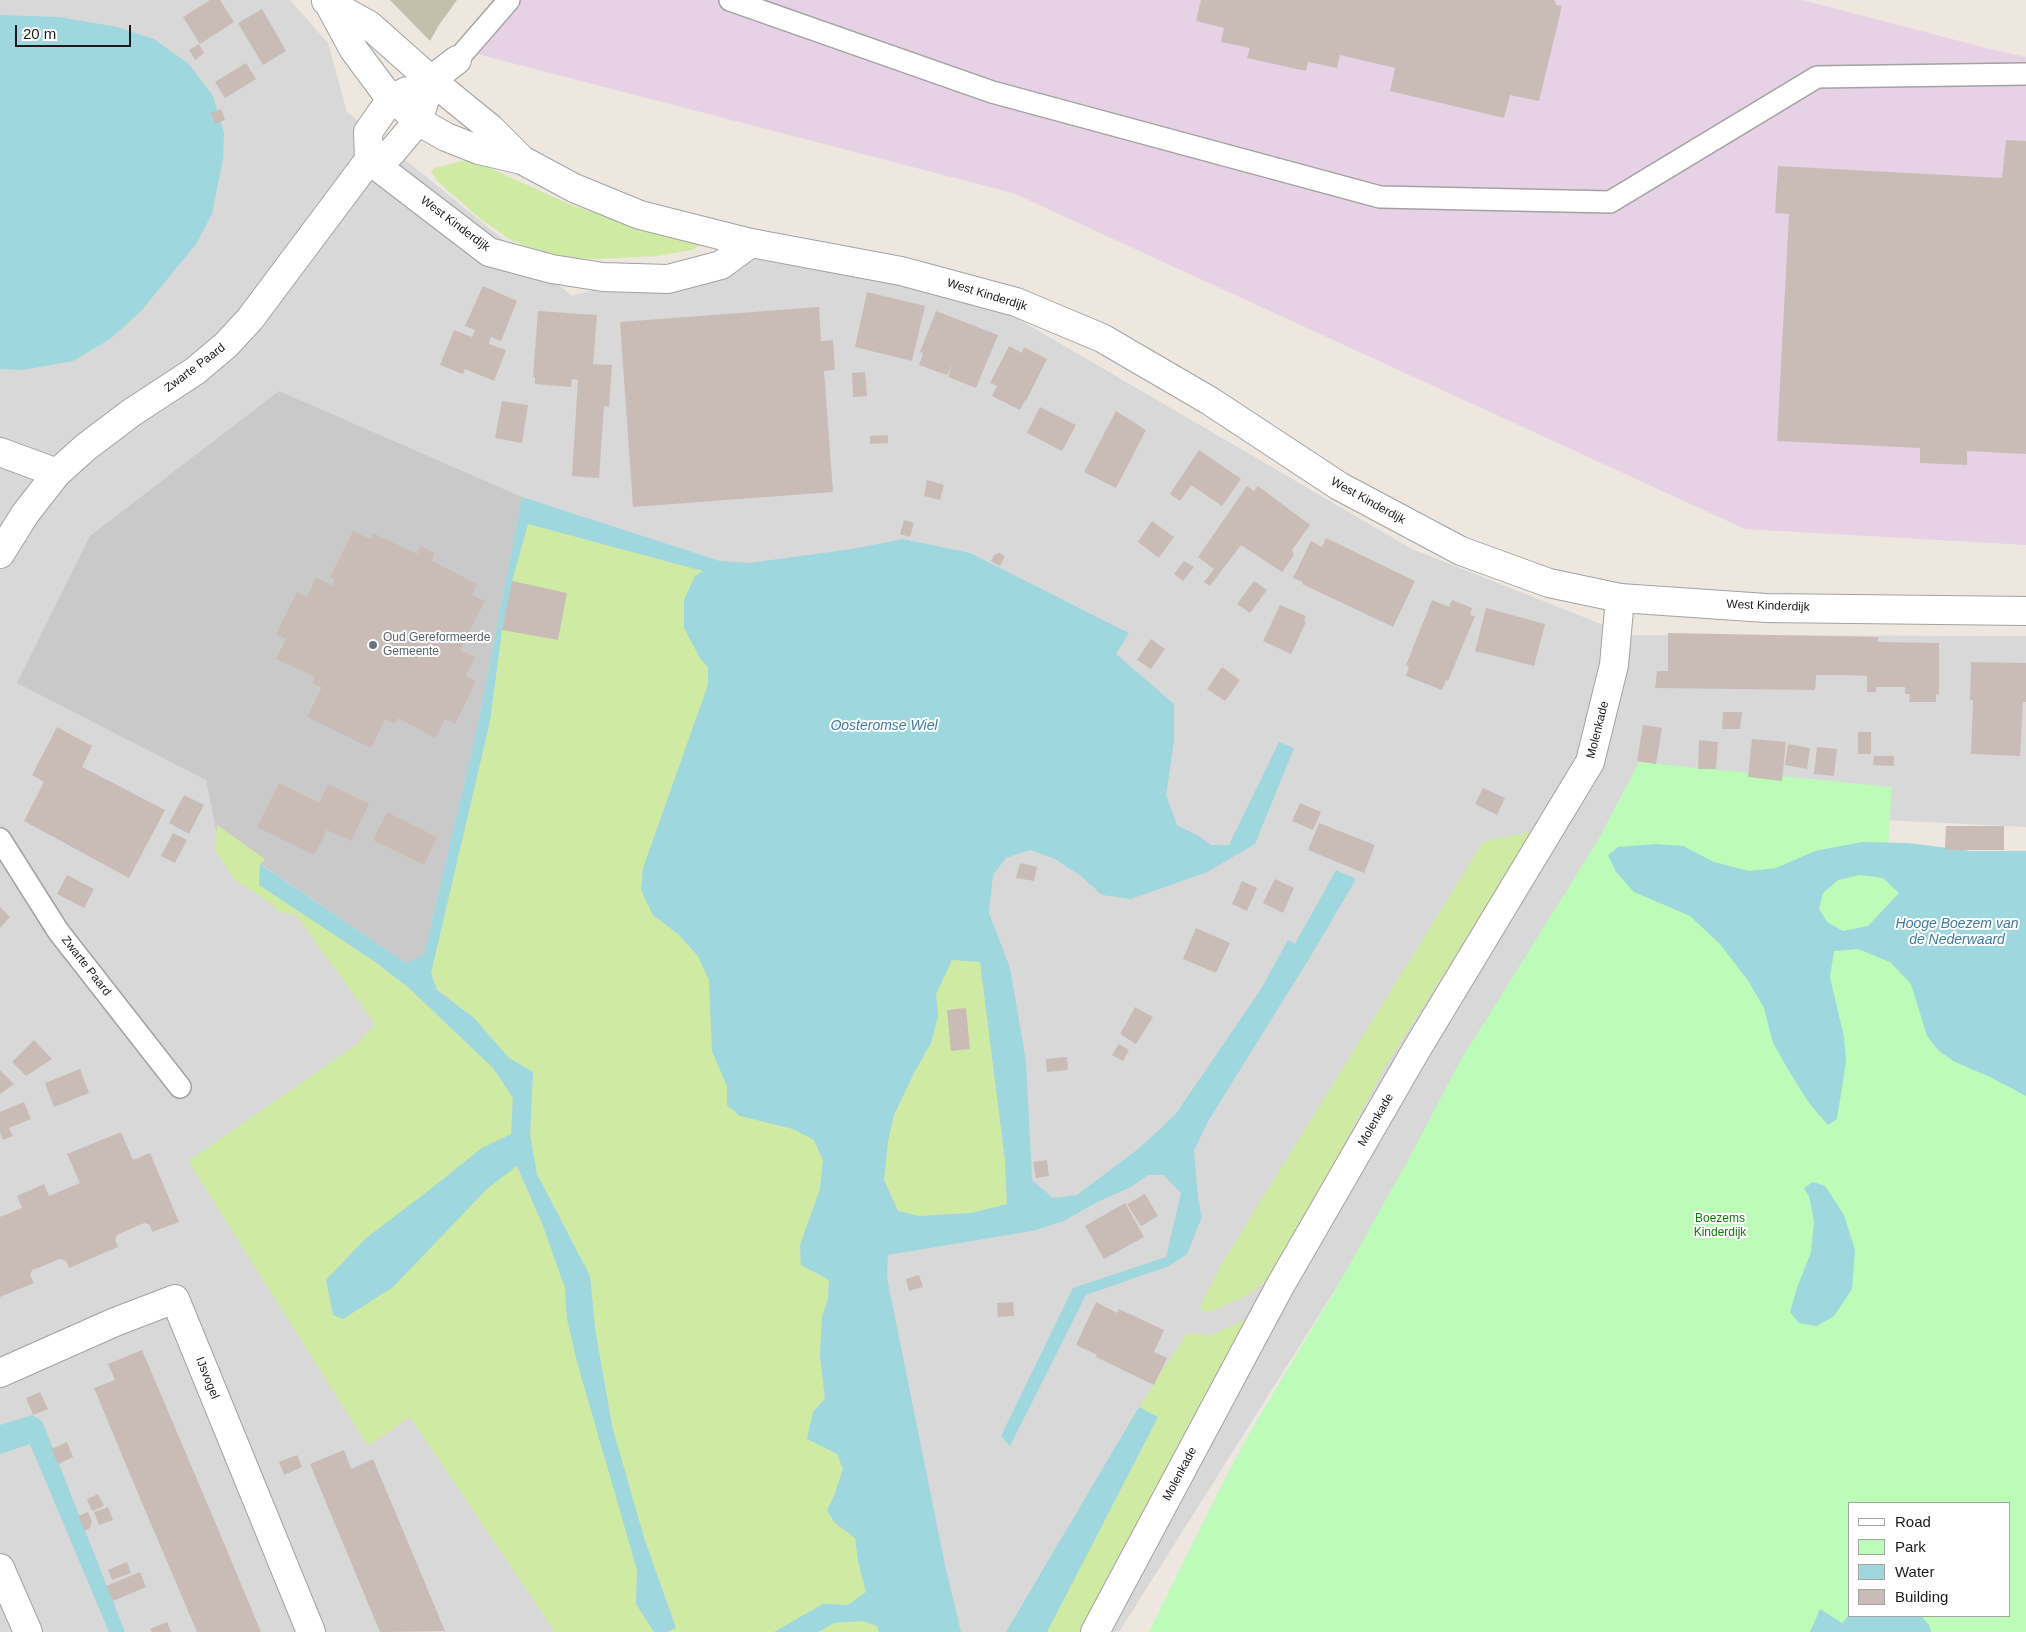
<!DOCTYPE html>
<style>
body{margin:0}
#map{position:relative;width:2026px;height:1632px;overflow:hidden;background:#ede7e0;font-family:Arial,sans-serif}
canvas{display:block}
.legend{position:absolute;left:1848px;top:1502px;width:162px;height:115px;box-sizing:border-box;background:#fff;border:1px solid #a4a4a4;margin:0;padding:6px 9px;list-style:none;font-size:15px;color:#1b1b1b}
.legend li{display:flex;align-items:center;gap:10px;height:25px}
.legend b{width:25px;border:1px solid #a4a4a4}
.scale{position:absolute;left:15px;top:25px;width:116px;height:22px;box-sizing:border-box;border:2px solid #1b1b1b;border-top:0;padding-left:6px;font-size:15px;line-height:18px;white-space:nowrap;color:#1b1b1b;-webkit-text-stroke:4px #fff;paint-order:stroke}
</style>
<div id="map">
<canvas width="2026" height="1632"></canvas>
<ul class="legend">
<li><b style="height:6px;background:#fff"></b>Road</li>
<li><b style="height:14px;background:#bdfbb9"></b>Park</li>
<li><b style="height:14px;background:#9ed7dd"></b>Water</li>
<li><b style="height:14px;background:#c9bcb6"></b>Building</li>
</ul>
<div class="scale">20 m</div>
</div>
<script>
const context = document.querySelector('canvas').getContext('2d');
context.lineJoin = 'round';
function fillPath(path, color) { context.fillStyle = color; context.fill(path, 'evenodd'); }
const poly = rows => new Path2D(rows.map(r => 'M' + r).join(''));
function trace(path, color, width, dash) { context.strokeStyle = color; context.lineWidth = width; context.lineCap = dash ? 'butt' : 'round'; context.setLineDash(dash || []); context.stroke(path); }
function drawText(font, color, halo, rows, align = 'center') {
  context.font = font + ' Arial,sans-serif'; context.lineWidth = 4; context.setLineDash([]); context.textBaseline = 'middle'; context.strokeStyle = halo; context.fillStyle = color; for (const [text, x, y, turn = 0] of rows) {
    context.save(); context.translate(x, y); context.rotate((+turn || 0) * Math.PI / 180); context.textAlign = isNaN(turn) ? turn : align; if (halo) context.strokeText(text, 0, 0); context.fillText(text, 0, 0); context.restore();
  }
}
const residential = poly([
 [0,0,290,0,328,43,347,112,572,296,719,253,972,292,1412,549,1629,635,2026,636,2026,827,1639,808,1119,1632,0,1632]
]);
const industrial = poly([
 [499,0,1802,0,1990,49,2026,57,2026,545,1745,529,1013,193,477,54]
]);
const religious = poly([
 [279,391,522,497,477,729,424,955,406,963,217,834,206,780,17,683,90,536]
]);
const construction = poly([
 [390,0,457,0,439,25,430,41]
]);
const grass = poly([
 [470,159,571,205,664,235,702,244,692,250,657,256,594,259,552,257,511,240,482,220,438,182,431,171,435,168],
 [528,524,704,571,700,658,708,667,708,685,643,868,641,890,653,915,678,934,698,956,709,980,712,1051,727,1086,727,1105,740,1116,793,1129,814,1140,823,1160,820,1189,800,1246,801,1265,829,1280,828,1299,822,1317,820,1355,825,1399,813,1412,808,1439,837,1454,843,1469,834,1496,827,1510,834,1522,855,1538,858,1561,866,1592,848,1605,823,1604,774,1632,667,1632,676,1627,644,1538,612,1426,595,1328,590,1276,537,1174,530,1135,533,1072,509,1058,474,1018,437,989,431,973,490,721,502,630,512,581],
 [217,825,265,859,260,864,259,885,374,961,409,988,493,1068,513,1098,511,1134,482,1148,428,1191,488,1188,516,1166,542,1223,565,1288,567,1319,637,1570,636,1604,654,1632,555,1632,410,1417,368,1446,188,1161,356,1045,375,1024,296,915,278,912,272,904,234,879,215,850],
 [1534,831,1384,1069,1277,1271,1250,1294,1210,1312,1199,1309,1221,1265,1483,842],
 [953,959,980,962,1005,1160,1007,1205,971,1213,919,1216,898,1211,884,1180,888,1141,894,1115,914,1073,931,1043,938,1016,936,994],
 [1255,1315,1084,1632,1047,1632,1158,1417,1139,1407,1187,1333,1211,1335],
 [862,1621,877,1626,879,1632,818,1632,834,1623]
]);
const park = poly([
 [1639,762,1892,787,1888,849,2026,853,2026,1632,1149,1632,1225,1479,1250,1432,1336,1289,1414,1149,1459,1063,1598,840],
 [1850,1503,2010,1503,2010,1616,1850,1616]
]);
const water = poly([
 [0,15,60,17,117,27,154,39,189,64,213,96,224,133,223,159,212,214,196,244,141,311,110,339,73,361,23,370,0,369],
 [522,497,720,561,749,563,852,549,903,539,970,553,1129,633,1116,654,1174,704,1174,741,1166,795,1177,825,1199,836,1211,845,1229,845,1279,742,1294,748,1255,844,1207,872,1131,899,1102,895,1081,876,1055,859,1030,850,1006,858,993,875,989,913,1010,968,1026,1061,1032,1180,1053,1198,1077,1195,1138,1149,1175,1115,1261,989,1288,940,1295,944,1336,870,1356,879,1312,954,1207,1123,1194,1151,1198,1199,1202,1217,1187,1254,1169,1266,1086,1295,1010,1446,1001,1436,1073,1288,1166,1257,1181,1193,1163,1175,1148,1175,1131,1187,1095,1203,1064,1221,1032,1231,888,1255,887,1278,945,1565,961,1632,879,1632,877,1626,862,1621,834,1623,818,1632,774,1632,823,1604,848,1605,866,1592,858,1561,855,1538,834,1522,827,1510,834,1496,843,1469,837,1454,807,1439,813,1412,825,1399,820,1355,822,1317,828,1299,829,1280,801,1265,800,1245,820,1189,823,1160,814,1140,793,1129,740,1116,727,1105,727,1086,712,1051,709,980,698,956,678,934,653,915,641,890,643,868,708,685,708,667,700,658,684,628,684,600,695,576,703,571,528,524,512,581,502,630,490,721,431,973,437,990,474,1018,509,1058,533,1072,530,1135,537,1174,590,1276,595,1328,612,1426,644,1538,676,1628,667,1632,654,1632,636,1604,637,1570,577,1362,567,1319,565,1288,542,1223,517,1166,488,1188,393,1287,343,1319,333,1315,326,1280,366,1238,428,1191,482,1148,511,1134,513,1098,493,1068,409,988,374,961,259,885,260,864,406,963,424,955,477,729],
 [952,960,980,962,1005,1160,1007,1204,971,1213,919,1216,898,1211,884,1180,888,1141,894,1115,914,1073,931,1043,938,1016,936,994],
 [1862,842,1908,843,1971,851,2026,851,2026,1096,1990,1077,1955,1062,1939,1051,1927,1036,1911,984,1890,962,1858,949,1834,951,1830,977,1844,1037,1846,1062,1837,1119,1828,1125,1809,1103,1789,1071,1773,1043,1764,1008,1749,982,1720,944,1690,916,1634,892,1616,872,1608,855,1618,847,1656,844,1683,846,1714,862,1749,871,1776,868,1815,851],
 [1860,875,1883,878,1899,893,1868,926,1843,931,1827,922,1819,909,1823,893,1838,880],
 [1813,1182,1825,1186,1844,1215,1855,1250,1852,1289,1834,1316,1817,1326,1799,1323,1790,1312,1797,1288,1811,1252,1814,1221,1809,1196,1804,1188],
 [1139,1407,1158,1417,1047,1632,1006,1632],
 [32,1415,42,1421,125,1632,109,1632,30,1444,0,1454,0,1425],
 [1820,1609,1842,1623,1850,1614,1850,1616,1921,1616,1929,1625,1931,1632,1810,1632]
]);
const building = poly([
 [210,0,220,0,234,22,200,44,183,17],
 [1201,0,1554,0,1557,5,1562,6,1539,101,1510,95,1504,118,1390,91,1395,68,1340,55,1337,68,1308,62,1306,71,1247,58,1250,48,1221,42,1224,28,1196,21],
 [262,9,286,51,263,65,238,23],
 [199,44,204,53,195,60,189,50],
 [246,63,256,79,225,98,215,82],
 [221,109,225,120,215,124,211,113],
 [2006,140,2026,141,2026,454,1967,451,1967,465,1920,463,1920,448,1777,441,1789,214,1775,213,1778,166,2002,178],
 [483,286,517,301,501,341,491,337,489,344,506,350,494,381,465,369,463,374,440,365,454,330,472,337,475,330,465,326],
 [867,292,925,306,912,361,855,347],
 [819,307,821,341,833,340,835,370,824,371,833,492,633,507,620,322],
 [538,311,597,315,593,364,612,365,609,407,604,406,599,478,572,476,578,380,572,379,571,387,535,384,535,377,533,377],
 [936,311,998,335,976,388,948,377,952,364,947,375,919,365,923,353,920,352],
 [1009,346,1022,353,1024,347,1047,359,1026,401,1025,400,1020,410,992,396,997,386,990,383],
 [865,372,867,396,853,397,852,373],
 [502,401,528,405,522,443,495,438],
 [1040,407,1076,425,1062,451,1027,433],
 [1116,411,1146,430,1116,488,1084,472],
 [888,435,888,443,870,444,870,436],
 [1199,450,1241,479,1222,506,1191,485,1180,501,1170,494],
 [927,480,944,485,940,500,924,496],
 [1247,486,1254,491,1258,486,1310,525,1292,550,1294,555,1282,572,1241,545,1210,586,1204,582,1214,569,1198,557],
 [904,520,914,523,910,537,900,534],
 [1152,521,1174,537,1159,558,1138,542],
 [353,531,370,539,373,533,417,554,421,546,435,553,432,561,477,584,472,595,485,601,460,650,475,657,466,676,476,681,455,724,445,719,435,738,398,718,395,724,385,719,371,748,307,717,322,687,312,683,315,677,276,659,286,639,276,634,297,592,307,597,316,577,332,586,335,580,330,577],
 [1326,538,1415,581,1393,627,1302,584,1303,582,1293,578,1311,541,1322,547],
 [999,553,1005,556,1000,566,991,561,994,555],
 [1184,561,1194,567,1183,581,1174,574],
 [512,581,567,593,558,640,502,630],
 [1254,581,1267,590,1250,613,1237,604],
 [1432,600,1449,607,1452,600,1472,608,1470,615,1475,616,1448,681,1446,680,1442,690,1406,676,1409,666,1406,665],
 [1280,605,1306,616,1304,621,1306,622,1291,654,1263,641],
 [1486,608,1545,624,1534,666,1475,651],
 [1668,633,1878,637,1878,642,1939,643,1939,695,1936,694,1936,702,1909,702,1910,694,1905,694,1905,687,1876,687,1876,692,1867,692,1867,676,1847,675,1816,675,1815,690,1655,688,1657,671,1668,671],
 [1151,639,1165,649,1151,669,1137,660],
 [1971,662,2026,663,2026,702,2023,702,2020,756,1971,754,1973,700,1970,700],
 [1222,667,1240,680,1225,701,1207,689],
 [1723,712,1742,712,1740,729,1722,729],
 [1643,725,1662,728,1656,764,1637,761],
 [57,727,92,746,82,767,165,810,129,878,24,821,44,782,32,775],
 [1858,732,1871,732,1871,754,1858,754],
 [1752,739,1786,742,1782,781,1748,777],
 [1699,740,1718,742,1716,769,1698,769],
 [1788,744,1810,748,1807,769,1785,765],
 [1817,747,1837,749,1834,776,1814,774],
 [1874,756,1894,756,1894,766,1873,765],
 [279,783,319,803,328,784,369,804,351,841,327,830,314,855,257,827],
 [1483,788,1505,798,1497,815,1475,804],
 [184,795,204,805,189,834,169,823],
 [1300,803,1321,812,1313,830,1292,821],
 [387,812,437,837,424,865,373,840],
 [1319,823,1375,845,1364,873,1308,850],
 [1946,826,2004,826,2004,850,1945,850],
 [173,833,187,840,175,863,161,856],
 [1020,863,1037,867,1034,881,1016,878],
 [67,875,94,889,84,908,57,894],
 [1275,879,1294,888,1283,913,1263,903],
 [1242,881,1257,888,1247,911,1232,904],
 [0,907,10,917,0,928],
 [1196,928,1230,943,1216,973,1183,959],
 [1135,1007,1153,1017,1136,1044,1120,1034],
 [966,1008,970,1049,951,1051,947,1010],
 [34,1040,52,1059,26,1076,12,1062],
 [1119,1044,1129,1050,1123,1061,1112,1055],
 [1067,1057,1068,1070,1047,1072,1046,1059],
 [80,1069,89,1093,54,1107,45,1083],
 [0,1070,14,1084,0,1094],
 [24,1102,31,1119,9,1128,13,1136,3,1140,0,1132,0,1112],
 [121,1132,133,1160,150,1153,179,1222,152,1232,150,1225,144,1223,117,1235,115,1240,118,1247,69,1268,66,1261,60,1259,35,1269,32,1270,30,1275,34,1283,0,1297,0,1217,22,1208,17,1196,44,1184,49,1196,80,1183,67,1154],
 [1047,1160,1049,1176,1036,1178,1033,1162],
 [1145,1194,1158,1216,1141,1226,1127,1204],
 [1125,1203,1144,1237,1104,1259,1085,1226],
 [919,1275,923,1287,909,1291,906,1279],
 [1013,1302,1014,1316,998,1317,997,1303],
 [1096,1302,1117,1313,1119,1309,1164,1330,1154,1352,1167,1358,1154,1385,1096,1357,1097,1355,1076,1345],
 [142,1350,221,1536,261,1632,197,1632,137,1491,94,1388,115,1380,108,1364],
 [40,1392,48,1409,33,1415,26,1398],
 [67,1442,73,1457,58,1464,51,1449],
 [344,1450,351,1469,373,1459,445,1631,380,1632,310,1464],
 [297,1455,302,1467,284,1475,279,1462],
 [98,1494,104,1506,92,1511,87,1499],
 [108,1507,113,1520,99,1525,94,1512],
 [88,1512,92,1522,90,1528,85,1531,78,1516],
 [127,1562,131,1573,112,1580,108,1570],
 [140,1572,146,1587,113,1601,106,1586],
 [167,1622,171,1632,152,1632,150,1629]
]);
const service = poly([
 [730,0,992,92,1380,197,1610,202,1817,77,2026,74],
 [457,60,509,0],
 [0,839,58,931,180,1087]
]);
const minor = poly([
 [431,80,457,60],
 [369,160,489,252,552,269,603,277,668,279,721,265,751,243],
 [0,452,57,473],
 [0,1373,115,1322,175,1299,311,1632],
 [0,1568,28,1632],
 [1095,1632,1280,1286,1415,1052,1590,762,1614,665,1620,598]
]);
const tertiary = poly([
 [326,1,369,25,431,80,490,128,522,160],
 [328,2,354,50,383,89,418,121,446,137,479,150,522,160,574,188,640,215,751,243,901,271,1016,302,1102,338,1210,401,1339,486,1461,551,1549,583,1620,598,1766,608,2026,611],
 [369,160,368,132,391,99,407,91],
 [0,554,25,514,57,473,86,447,131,413,195,371,226,345,250,319,369,160,391,153,418,121,431,80]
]);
const markers = [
 [373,645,5,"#6b7280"]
];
const streetNames = [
 ["West Kinderdijk",455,224,37],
 ["West Kinderdijk",987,295,17],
 ["Zwarte Paard",195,368,-37],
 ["West Kinderdijk",1368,501,29],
 ["West Kinderdijk",1768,606,2],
 ["Molenkade",1598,730,-76],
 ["Zwarte Paard",86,966,52],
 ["Molenkade",1376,1120,-60],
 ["IJsvogel",207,1378,68],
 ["Molenkade",1180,1474,-62]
];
const worshipNames = [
 ["Oud Gereformeerde",383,638],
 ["Gemeente",383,652]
];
const parkNames = [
 ["Boezems",1720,1219],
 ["Kinderdijk",1720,1233]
];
const waterNames = [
 ["Oosteromse Wiel",884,726],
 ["Hooge Boezem van",1957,924],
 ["de Nederwaard",1957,940]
];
fillPath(residential, '#d9d8d8');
fillPath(industrial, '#e7d1e5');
fillPath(religious, '#c9c9c9');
fillPath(construction, '#c2bfab');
fillPath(grass, '#cfeaa3');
fillPath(park, '#bdfbb9');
fillPath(water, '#9ed7dd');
fillPath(building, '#c9bcb6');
trace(service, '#a2a2a2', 24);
trace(minor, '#a2a2a2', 30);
trace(tertiary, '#a2a2a2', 30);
trace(service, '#fff', 21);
trace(minor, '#fff', 28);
trace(tertiary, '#fff', 28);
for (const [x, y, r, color] of markers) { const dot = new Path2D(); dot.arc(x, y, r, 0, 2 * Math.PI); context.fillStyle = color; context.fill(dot); trace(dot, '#fff', 2); }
drawText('12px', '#1b1b1b', '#fff', streetNames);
drawText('12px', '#5b616d', '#fff', worshipNames, 'left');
drawText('12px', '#0d7b07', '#fff', parkNames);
drawText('italic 14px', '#407b9d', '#fff', waterNames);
</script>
